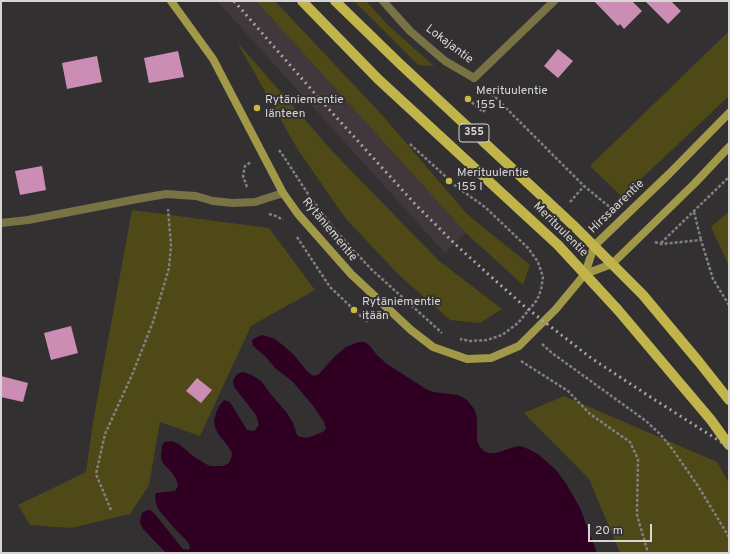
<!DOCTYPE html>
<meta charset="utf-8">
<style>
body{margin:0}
#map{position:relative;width:730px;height:554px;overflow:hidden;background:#333032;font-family:Overpass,sans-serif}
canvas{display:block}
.frame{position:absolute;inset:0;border:2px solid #d7d5d6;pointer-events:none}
.scale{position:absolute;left:588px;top:524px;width:64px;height:18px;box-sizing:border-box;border:2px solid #d7d5d6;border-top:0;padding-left:5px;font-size:12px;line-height:14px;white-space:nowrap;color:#d7d5d6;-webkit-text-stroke:3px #333032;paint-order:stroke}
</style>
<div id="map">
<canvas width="730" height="554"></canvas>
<div class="frame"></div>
<div class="scale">20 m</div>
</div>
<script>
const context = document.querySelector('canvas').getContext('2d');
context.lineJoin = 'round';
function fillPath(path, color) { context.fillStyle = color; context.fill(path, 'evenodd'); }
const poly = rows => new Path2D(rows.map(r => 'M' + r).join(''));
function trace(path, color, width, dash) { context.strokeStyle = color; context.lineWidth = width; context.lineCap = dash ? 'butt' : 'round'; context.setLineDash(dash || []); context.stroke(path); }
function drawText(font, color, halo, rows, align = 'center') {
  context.font = font + ' Overpass,sans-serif'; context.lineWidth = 4; context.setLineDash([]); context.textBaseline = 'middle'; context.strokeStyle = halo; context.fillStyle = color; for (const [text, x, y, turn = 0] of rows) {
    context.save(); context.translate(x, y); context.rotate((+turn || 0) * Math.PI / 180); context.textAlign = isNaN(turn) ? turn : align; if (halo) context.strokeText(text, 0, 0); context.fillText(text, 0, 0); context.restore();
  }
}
const built = poly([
 [217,1,256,1,466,233,445,253]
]);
const green = poly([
 [256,1,275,1,383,116,467,214,530,265,523,285,466,233],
 [354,1,366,1,390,27,434,66,418,65],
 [729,31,729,96,622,197,590,166],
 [237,42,335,154,438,260,502,309,480,323,450,320,399,275,346,219,298,150],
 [132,210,269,228,315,290,251,326,200,436,160,422,149,485,130,514,71,528,30,525,18,505,86,472,93,422],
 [729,211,729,266,711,227],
 [564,396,717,462,729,483,729,553,620,553,589,479,524,413]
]);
const water = poly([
 [263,335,275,339,284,346,294,355,307,371,312,375,314,376,319,374,334,357,346,347,358,342,365,342,370,346,377,355,387,364,426,389,433,392,458,395,462,397,467,400,475,410,477,419,477,441,480,447,484,451,489,453,496,453,514,447,520,446,526,448,538,454,556,470,567,485,580,508,597,553,166,553,143,529,140,523,140,520,142,513,147,510,150,510,155,514,182,548,183,549,188,550,190,548,189,544,185,539,177,531,163,515,158,509,156,503,155,496,156,493,175,491,178,486,176,479,172,473,162,462,161,456,162,446,164,442,172,441,179,444,193,456,204,463,210,466,223,466,229,463,230,461,232,455,231,451,227,445,218,434,215,427,214,421,216,413,219,406,224,400,230,402,247,430,254,431,259,425,256,415,234,387,233,381,237,374,243,372,252,375,262,382,269,392,287,413,293,423,297,435,300,437,307,438,318,434,324,431,326,428,324,422,314,407,293,382,275,368,265,356,253,346,252,340,257,337]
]);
const building = poly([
 [594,1,632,1,642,11,624,29,620,24,618,26],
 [645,1,671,1,681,11,668,24],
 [558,49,573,61,558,78,544,66],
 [178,51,184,77,149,83,144,58],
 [97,56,102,82,67,89,62,63],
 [42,166,46,190,20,195,15,171],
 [71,326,78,353,51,360,44,333],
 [1,376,28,383,23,402,1,397],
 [197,378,212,390,201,403,186,391]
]);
const path = poly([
 [484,87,496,98,584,186,612,209],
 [468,99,483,112,496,98],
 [410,144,457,187,485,207,528,248,538,262,543,277,541,290,537,300,518,323,502,335,487,340,470,341,460,339],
 [279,150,284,157,310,197,335,230,371,269,442,333],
 [247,187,243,176,245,166,251,162],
 [570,202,584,186],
 [694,212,701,240],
 [269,214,276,216,283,220],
 [297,237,330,287,367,322],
 [655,242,661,244,701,240,713,279,729,305],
 [661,243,729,177],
 [542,344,552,353,646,421,661,435,673,450,698,486,729,537],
 [521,361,568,391,590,414,630,442,638,459,637,515,648,553],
 [111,510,96,474,105,434,132,375,153,322,169,268,171,245,168,209]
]);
const street = poly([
 [383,1,410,31,445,61,474,78,554,1],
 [1,223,28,220,137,199,166,194,196,196,213,201,233,203,255,202,283,193]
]);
const secondary = poly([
 [171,1,213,59,283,193,298,214,351,274,411,330,433,347,467,359,491,358,519,346,556,309,585,274,594,246,669,174,729,113],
 [585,274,612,264,695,183,729,147]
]);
const primary = poly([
 [302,1,378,79,558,245,618,310,711,420,729,445],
 [335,1,399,63,575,227,643,295,699,362,729,400]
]);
const rail = poly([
 [234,1,317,96,415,204,455,244,488,274,524,306,591,358,655,400,729,447]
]);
const markers = [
 [468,99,4,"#c8bb3b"],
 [257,108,4,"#c8bb3b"],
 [449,181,4,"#c8bb3b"],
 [354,310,4,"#c8bb3b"]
];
const shields = [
 [474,133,30]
];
const shieldNames = [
 ["355",474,133]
];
const streetNames = [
 ["Lokajantie",449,45,37],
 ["Hirssaarentie",617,207,-44],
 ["Rytäniementie",329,230,50],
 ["Merituulentie",560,230,45]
];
const poiNames = [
 ["Merituulentie",476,92],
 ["155 L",476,106],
 ["Rytäniementie",265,101],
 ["länteen",265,115],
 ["Merituulentie",457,174],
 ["155 I",457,188],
 ["Rytäniementie",362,303],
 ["itään",362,317]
];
fillPath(built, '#40383d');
fillPath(green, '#4e4916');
fillPath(water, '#300023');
fillPath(building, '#cb8db4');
trace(path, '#828081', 2.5, [3, 2]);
trace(street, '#787344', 8);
trace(secondary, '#a19848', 8);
trace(primary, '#c0b44a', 10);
trace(rail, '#a6a4a5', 3, [2, 4]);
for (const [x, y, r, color] of markers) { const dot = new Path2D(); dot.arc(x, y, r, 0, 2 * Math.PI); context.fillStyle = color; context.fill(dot); trace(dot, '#333032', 1.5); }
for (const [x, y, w] of shields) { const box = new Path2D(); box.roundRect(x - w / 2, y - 9, w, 18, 3); context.fillStyle = '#333032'; context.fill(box); trace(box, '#d7d5d6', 1); }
drawText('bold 11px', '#d7d5d6', null, shieldNames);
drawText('12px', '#d7d5d6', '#333032', streetNames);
drawText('12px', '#d7d5d6', '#333032', poiNames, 'left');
</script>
